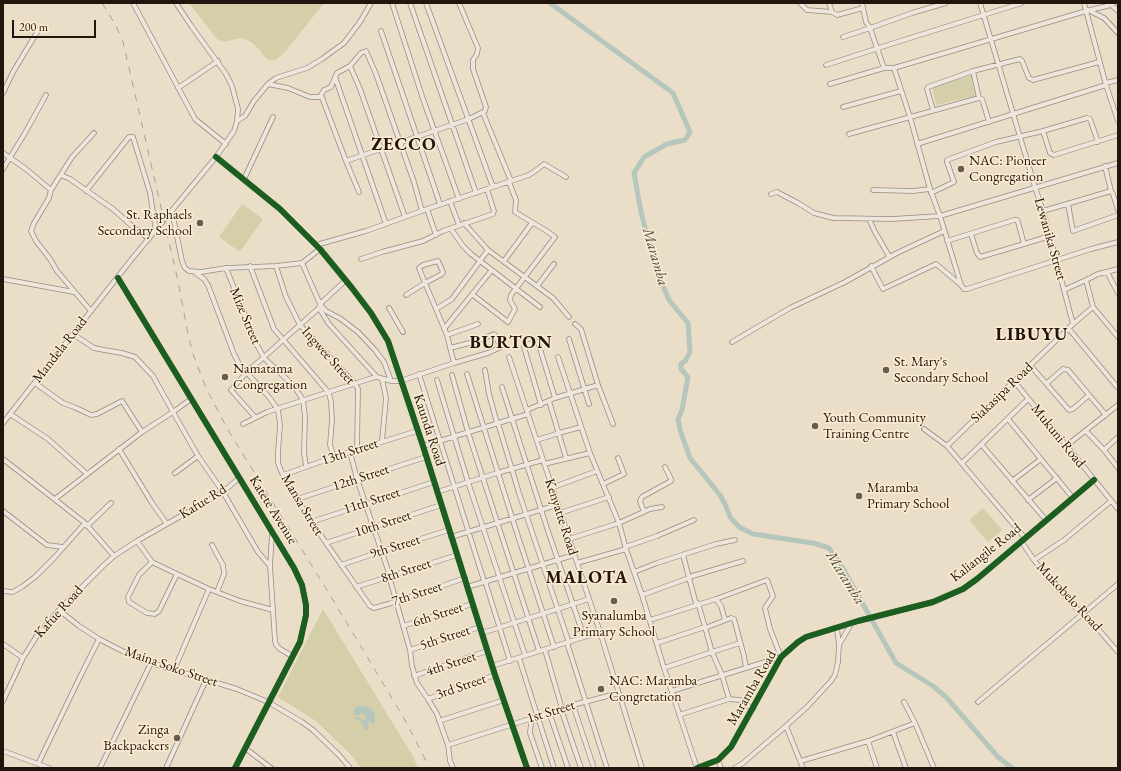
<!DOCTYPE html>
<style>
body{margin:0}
#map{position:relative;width:1121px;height:771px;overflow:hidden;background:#ebdec8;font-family:"EB Garamond",serif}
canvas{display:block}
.frame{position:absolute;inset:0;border:4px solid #22150e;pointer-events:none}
.scale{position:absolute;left:12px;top:20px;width:84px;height:18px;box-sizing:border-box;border:2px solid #22150e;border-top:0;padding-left:5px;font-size:12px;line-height:14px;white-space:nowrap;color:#22150e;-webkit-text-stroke:3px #fbecd2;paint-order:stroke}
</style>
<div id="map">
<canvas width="1121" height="771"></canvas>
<div class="frame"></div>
<div class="scale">200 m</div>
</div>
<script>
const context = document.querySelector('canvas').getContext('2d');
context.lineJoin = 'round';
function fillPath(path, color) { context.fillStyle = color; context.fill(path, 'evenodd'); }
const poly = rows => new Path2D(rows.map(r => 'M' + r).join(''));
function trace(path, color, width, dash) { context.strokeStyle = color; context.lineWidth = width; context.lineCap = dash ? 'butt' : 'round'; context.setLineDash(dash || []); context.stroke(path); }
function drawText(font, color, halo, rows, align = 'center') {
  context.font = font + ' "EB Garamond",serif'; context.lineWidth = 3; context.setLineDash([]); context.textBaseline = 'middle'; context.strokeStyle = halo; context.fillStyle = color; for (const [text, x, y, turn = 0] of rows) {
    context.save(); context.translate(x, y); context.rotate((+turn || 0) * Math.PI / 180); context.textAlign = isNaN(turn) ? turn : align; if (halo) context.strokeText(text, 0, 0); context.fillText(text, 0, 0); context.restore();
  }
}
const green = poly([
 [189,3,324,3,285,52,275,60,269,60,264,56,259,49,251,42,241,38,223,42,217,39],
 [972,75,976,96,936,105,932,87],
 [242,204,263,219,240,252,219,237],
 [983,508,1002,530,988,542,969,520],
 [323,609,414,758,418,768,361,768,352,756,316,721,278,697]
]);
const water = poly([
 [358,706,368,707,374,712,375,719,374,724,369,721,367,730,364,730,364,726,361,722,356,719,356,717,358,717,364,721,366,718,365,715,362,713,358,716,353,714,354,709]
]);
const river = poly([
 [550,3,673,93,690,132,685,140,667,144,644,157,634,173,641,212,655,267,669,300,688,323,690,352,686,360,681,364,681,369,688,377,682,410,678,419,680,430,690,458,720,495,726,506,730,517,739,527,753,534,813,543,829,548,841,565,896,663,933,686,946,697,998,757,1012,768]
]);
const minor = poly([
 [133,3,195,119,226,144],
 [392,3,423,99,459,199],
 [410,3,476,193],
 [426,3,493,187],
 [800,3,807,10,832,12],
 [829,3,832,12,837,15,863,8],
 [980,3,1035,187,1043,211,1073,324],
 [1084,3,1106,85,1118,121],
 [1109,3,1118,11],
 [1090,11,1104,18,1118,33],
 [381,31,440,204],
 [843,37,870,28,866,22,862,3],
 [826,65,891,44,1022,3],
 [350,66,360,89,405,217],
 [884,68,870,28,912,13,946,3],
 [894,68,910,117,930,189,940,216,961,285,964,289,967,289,1091,249,1118,242],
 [973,71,979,98],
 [335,77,386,224],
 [1106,83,1118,80],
 [268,84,288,88,310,97,321,97],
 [830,84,884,68,894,68,1086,11,1111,5,1113,3],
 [178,88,218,61],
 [3,93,13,72,39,29],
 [843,107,901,91],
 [933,110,927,89,928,87,973,71,1020,59,1022,61,1029,78,1033,80,1099,62],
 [483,113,511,181],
 [237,121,245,116,254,101,268,84,276,78,307,68,322,59,344,43,360,22,371,3],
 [1043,131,1050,153,1054,155,1118,135],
 [849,134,979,98,982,99,983,102,989,122],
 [917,144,1106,85],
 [3,153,26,169,51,190,49,198,34,223,31,231,36,241,50,259,57,271,91,311],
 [216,157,280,209,320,249,352,288,371,313,388,341,423,446,495,675,527,768],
 [346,161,469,119,485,111,486,107,473,69,473,60,477,54,478,48,459,3],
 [3,169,25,133,46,95],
 [61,175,70,179,113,209,133,227,149,239],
 [244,179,273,117],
 [51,190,72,157,94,133],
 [873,190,913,191,930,189],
 [86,191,129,137,133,137,150,193,156,231],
 [1111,191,1113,194,1118,210],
 [359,192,346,161,321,95,324,90,331,87,337,73,350,66,361,53,366,51,376,74,414,182,422,211],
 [931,193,954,182,947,162,947,160,996,142,1043,131,1087,118,1090,119,1098,142],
 [771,194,777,192,798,203,814,213,833,218,892,219,940,216,1118,163],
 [450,201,459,225],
 [1068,204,1073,231,1118,215],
 [427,209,436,235],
 [1043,211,1111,191,1105,166],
 [172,212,182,261,185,268,189,271,201,272,226,268,276,266,302,263,320,249],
 [869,219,875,232,889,256],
 [464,223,488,250,553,298,569,317],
 [451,229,463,246,471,254,540,307],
 [971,234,977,253,980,257,1024,244],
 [947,241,1014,220,1017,220,1018,222,1024,244,1050,236],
 [316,245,366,231,427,209,529,175,538,169,544,164,566,177],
 [361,259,382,252,423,241,443,231,493,214,494,211,487,189],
 [504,261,532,223],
 [302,263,320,304,326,311,341,319,358,332,375,350,384,362,391,381],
 [250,266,274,329,329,393,331,402,332,419,330,445,334,457],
 [276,266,286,297,300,325,355,384,358,389,357,450],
 [871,266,883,289,936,264,961,285],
 [226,268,257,345,264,358,294,386,303,400,305,417,304,453,306,466],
 [194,272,204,279,208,285,234,354,239,364,269,397,278,410,280,425,278,452,278,463,286,483,326,543,370,606,374,608,395,602,465,578],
 [1107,272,1118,293],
 [118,278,294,568,302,585,306,605,306,615,300,642,235,768],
 [3,279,74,292],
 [1086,280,1093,307,1118,337],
 [537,286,554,264],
 [1064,290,1086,280,1098,274,1118,269],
 [473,295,508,322,515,309,510,300,511,295,555,237,545,230,515,212,516,200,509,182],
 [319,308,329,324,377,377],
 [389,308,403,332],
 [436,309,452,299,488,250],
 [575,324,581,329,598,385,613,424],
 [444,329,491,271],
 [1069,329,1118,388],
 [73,334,94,348,104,350,122,353,135,357,153,376,173,412,191,399],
 [447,335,478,324],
 [569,339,589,404],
 [732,342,790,308,845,282,897,253,944,231],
 [450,348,477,341,494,334,501,347,488,353,454,363],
 [509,357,600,632,642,768],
 [558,357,590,453,619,523,626,549,642,595,664,668,697,768],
 [1030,365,1069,410,1073,409,1089,395],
 [485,370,489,394,497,423],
 [419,374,484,581],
 [467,374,516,530,554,647],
 [452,375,468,432,539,651],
 [382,379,386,398,382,441],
 [437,380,468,482,525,655],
 [1014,381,1118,509],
 [35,383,63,403,74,407,91,415,97,414,122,401,142,432],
 [1047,383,1063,369,1068,370,1106,415],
 [502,387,547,528,584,637],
 [549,401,566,458],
 [541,405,524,347,529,344,538,342,555,398],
 [527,410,555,398,598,385],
 [10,414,48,439,87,474],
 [255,417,231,390,247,372,319,308,320,304,346,280],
 [1008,419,1073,498],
 [3,423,131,260,216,157,234,131,237,121,238,109,232,86,226,74,192,27,176,3],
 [498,423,519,493,569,643],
 [243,424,267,412,372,378,377,377,391,381,400,381,454,363,447,335,425,283,419,268,423,265,438,261,443,272,442,274,425,283,406,295],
 [924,429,947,446,1025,538],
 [1086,431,1104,450,1118,468],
 [537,440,559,433,581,427],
 [981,444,1046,520],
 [423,446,528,414],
 [947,446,1073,324,1093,307],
 [1066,446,1118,405],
 [119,449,152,503,167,524],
 [1104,450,1118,437],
 [350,452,357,479,390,576],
 [3,459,85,523,114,556],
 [962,463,1028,399],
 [544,464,590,453],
 [175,473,198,456],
 [283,475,334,457,417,431],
 [1012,481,1041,459],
 [603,484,624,474,618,458],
 [551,488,597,471],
 [437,492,497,473,543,460],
 [55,499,142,432,173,412,198,456,223,492,258,552,270,566],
 [297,499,426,457],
 [1028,500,1057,478],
 [3,511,47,545,63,547],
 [644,512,640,501,642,497,671,481,671,479,665,467],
 [560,513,609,497],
 [311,522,434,482],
 [87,526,111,503],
 [272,534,270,566,275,641,276,645,280,649,292,656],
 [451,537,557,505],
 [569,539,619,523,650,509,662,507],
 [137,541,152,562,177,574,209,589,240,601,273,610],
 [1021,541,1034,560,1045,574,1074,606,1099,630,1118,652],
 [326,543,441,505],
 [212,545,223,565,224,574,217,592],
 [625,547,657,536,694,520],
 [683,555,696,604],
 [1034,560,1064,540,1111,501],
 [152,562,139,575,128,597,129,602,147,613,155,614,159,611,177,574],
 [577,563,626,549],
 [341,565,382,551,449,530],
 [634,572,657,563,716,544,735,540],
 [389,576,410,650,412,666,417,683,428,699,437,714,448,745,450,761,453,768],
 [689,577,743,561],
 [485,581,510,661],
 [356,587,457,555],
 [467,587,574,555],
 [3,591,13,592,23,586,35,577,54,558,85,523],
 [642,595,689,578],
 [698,603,705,627],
 [59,610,79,626,99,639,130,655,151,663,237,689,268,702,302,722,313,730,339,755,350,768],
 [650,620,716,599,721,606,725,620],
 [403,626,472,604],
 [705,628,731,618,734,619,744,656,746,668],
 [482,633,589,599],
 [567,643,607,768],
 [657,643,705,627,712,652,664,668],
 [3,644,23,658],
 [839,645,851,624],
 [410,650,480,627],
 [545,650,562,709],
 [519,658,554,768],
 [492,666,600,632],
 [174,670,209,589],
 [414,676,487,651],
 [672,691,781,657,770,629,765,608,773,596,767,580,716,599],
 [428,699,495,675],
 [729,699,722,675,712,652,740,643],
 [3,701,23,658,38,634,59,610,104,565,114,556,137,541,223,492,239,478],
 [904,702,915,723,934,768],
 [978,702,1118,584],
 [573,705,594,768],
 [561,709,581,768],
 [549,712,568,768],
 [679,715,729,699,740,700,753,709],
 [439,721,504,700],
 [531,723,530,733,542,768],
 [786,726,803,768],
 [893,732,906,768],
 [868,741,877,768],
 [448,745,573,705,619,693],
 [245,748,271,768],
 [3,751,49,768],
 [718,760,721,768],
 [801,761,868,741,915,723],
 [38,764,78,681,99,639],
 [100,768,151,663],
 [166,768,206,680],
 [697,768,718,760,731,747,781,657,798,642,806,637,858,621,933,602,963,589,977,579,1094,480],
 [735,768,743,763,786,726,808,706,831,681,835,675,838,662,839,645,837,628]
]);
const rail = poly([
 [102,3,115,24,123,42,178,281,188,334,193,354,206,388,228,430,330,595,405,720,424,757,429,768]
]);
const cycleway = poly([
 [216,157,280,209,320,249,352,288,371,313,388,341,423,446,495,675,527,768],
 [118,278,294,568,302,585,306,605,306,615,300,642,235,768],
 [697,768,718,760,731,747,781,657,798,642,806,637,858,621,933,602,963,589,977,579,1094,480]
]);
const markers = [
 [961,169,4,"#685b4f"],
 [200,223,4,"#685b4f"],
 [886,370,4,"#685b4f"],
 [225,377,4,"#685b4f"],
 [815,426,4,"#685b4f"],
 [859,496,4,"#685b4f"],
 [614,601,4,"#685b4f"],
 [601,689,4,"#685b4f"],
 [177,738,4,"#685b4f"]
];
const poiNames = [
 ["NAC: Pioneer",969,161],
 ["Congregation",969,177],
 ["St. Raphaels",192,215,"right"],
 ["Secondary School",192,231,"right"],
 ["St. Mary's",894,362],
 ["Secondary School",894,378],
 ["Namatama",233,369],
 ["Congregation",233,385],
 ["Youth Community",823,418],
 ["Training Centre",823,434],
 ["Maramba",867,488],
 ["Primary School",867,504],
 ["Syanalumba",614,616,"center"],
 ["Primary School",614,632,"center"],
 ["NAC: Maramba",609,681],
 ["Congretation",609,697],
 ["Zinga",169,730,"right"],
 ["Backpackers",169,746,"right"]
];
const streetNames = [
 ["Lewanika Street",1050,239,74],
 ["Mize Street",245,316,67],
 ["Mandela Road",60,350,-52],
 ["Ingwee Street",328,356,48],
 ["Siakasipa Road",1002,393,-44],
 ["Kaunda Road",429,430,72],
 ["Mukuni Road",1058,436,51],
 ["13th Street",350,452,-18],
 ["12th Street",361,478,-18],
 ["11th Street",372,501,-18],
 ["Kafue Rd",203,502,-32],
 ["Mansa Street",302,505,59],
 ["Katete Avenue",273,510,58],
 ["Kenyatte Road",561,517,72],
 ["10th Street",383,524,-18],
 ["9th Street",395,547,-17],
 ["Kaliangile Road",986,553,-38],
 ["8th Street",406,571,-18],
 ["7th Street",417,594,-18],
 ["Mukobelo Road",1069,597,47],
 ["Kafue Road",59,612,-48],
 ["6th Street",438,615,-18],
 ["5th Street",445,638,-18],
 ["4th Street",451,664,-18],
 ["Maina Soko Street",171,667,19],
 ["3rd Street",461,687,-19],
 ["Maramba Road",752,688,-60],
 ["1st Street",551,712,-17]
];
const waterNames = [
 ["Maramba",655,257,74],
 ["Maramba",845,578,58]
];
const districtNames = [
 ["ZECCO",404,145],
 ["LIBUYU",1032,335],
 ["BURTON",511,343],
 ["MALOTA",587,578]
];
fillPath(green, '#d4cfa8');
fillPath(water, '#b6c6bd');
trace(river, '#b6c6bd', 5);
trace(minor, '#958c7f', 5.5);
trace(minor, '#eee6dc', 4);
trace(rail, '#a6a097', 1, [7, 7]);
trace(cycleway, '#1b5e20', 6);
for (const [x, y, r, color] of markers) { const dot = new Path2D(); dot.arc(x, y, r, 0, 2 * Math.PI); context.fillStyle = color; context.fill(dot); trace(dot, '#fbecd2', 1.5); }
drawText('14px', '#22150e', '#fbecd2', poiNames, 'left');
drawText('14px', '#22150e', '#fbecd2', streetNames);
drawText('italic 15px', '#4e4f4a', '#fbecd2', waterNames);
context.letterSpacing = '1px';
drawText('bold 18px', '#22150e', '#fbecd2', districtNames);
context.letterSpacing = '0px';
</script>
